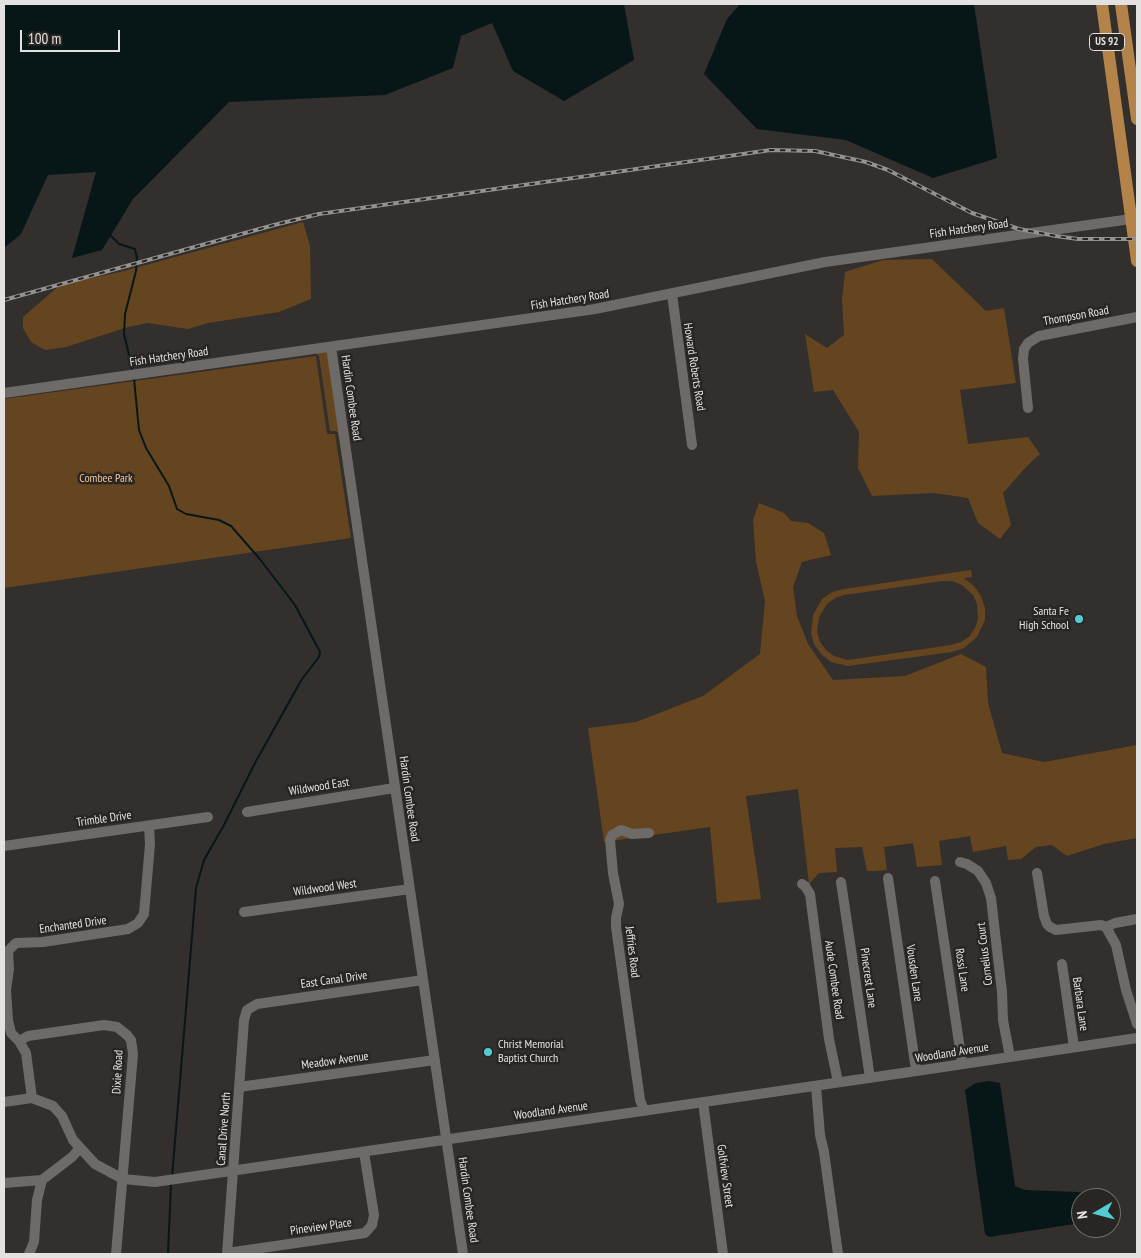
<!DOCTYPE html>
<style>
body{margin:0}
#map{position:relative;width:1141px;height:1258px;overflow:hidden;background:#322f2d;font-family:"PT Sans Narrow",sans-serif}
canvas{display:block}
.frame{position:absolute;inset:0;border:5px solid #e4e2e1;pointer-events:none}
.north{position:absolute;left:1071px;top:1188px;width:50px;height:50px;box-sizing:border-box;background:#282523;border:1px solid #73716f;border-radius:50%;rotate:262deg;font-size:14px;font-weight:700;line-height:20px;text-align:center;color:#e4e2e1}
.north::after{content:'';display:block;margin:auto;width:18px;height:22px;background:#51ccd3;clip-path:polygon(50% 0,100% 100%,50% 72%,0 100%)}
.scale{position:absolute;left:20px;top:30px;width:100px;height:22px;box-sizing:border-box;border:2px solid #e4e2e1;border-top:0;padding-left:6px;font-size:15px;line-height:18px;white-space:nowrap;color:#e4e2e1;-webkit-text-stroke:4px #282523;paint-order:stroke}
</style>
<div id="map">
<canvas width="1141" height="1258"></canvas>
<div class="frame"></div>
<div class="north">N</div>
<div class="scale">100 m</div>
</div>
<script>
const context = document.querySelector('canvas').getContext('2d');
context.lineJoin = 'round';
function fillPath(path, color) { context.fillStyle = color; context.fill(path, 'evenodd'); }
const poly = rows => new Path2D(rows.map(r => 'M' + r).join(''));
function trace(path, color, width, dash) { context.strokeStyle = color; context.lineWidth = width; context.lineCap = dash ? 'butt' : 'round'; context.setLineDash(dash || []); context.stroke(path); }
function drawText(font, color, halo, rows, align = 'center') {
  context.font = font + ' "PT Sans Narrow",sans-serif'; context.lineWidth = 5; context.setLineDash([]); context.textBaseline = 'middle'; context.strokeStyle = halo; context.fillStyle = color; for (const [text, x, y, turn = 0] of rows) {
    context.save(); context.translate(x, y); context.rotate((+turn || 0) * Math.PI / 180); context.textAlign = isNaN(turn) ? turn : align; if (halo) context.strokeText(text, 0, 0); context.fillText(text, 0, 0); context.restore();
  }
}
const green = poly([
 [303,222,310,246,311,299,279,312,208,323,188,329,148,323,128,327,66,347,45,350,31,342,23,328,23,317,60,285,124,271],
 [932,259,986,311,1004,308,1016,383,960,390,968,444,1028,437,1040,454,1026,467,1003,493,1011,525,1000,539,978,523,968,498,934,493,872,496,858,468,859,432,833,390,814,392,805,334,827,348,844,335,842,299,845,272,883,260],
 [327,351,354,534,338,433,336,431,330,431,319,356,315,353],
 [316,356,327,434,335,434,351,538,4,588,4,399],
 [759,503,784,513,791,521,808,523,824,533,831,555,802,562,793,587,797,616,808,644,833,680,905,676,961,654,986,667,988,703,1002,753,1044,762,1137,745,1137,838,1104,844,1067,856,1052,845,1036,847,1021,859,1008,860,1006,846,973,852,970,836,939,841,942,865,917,867,913,843,884,847,887,870,874,871,867,871,862,847,835,848,837,872,819,873,809,884,798,789,746,796,761,899,717,903,710,827,604,842,588,728,636,722,703,696,760,654,765,601,756,562,753,520],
 [971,570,972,577,964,578,974,586,981,596,985,608,985,620,977,637,964,648,952,652,848,666,831,662,821,654,814,644,811,633,813,615,822,599,832,592,844,589],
 [942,581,952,581,962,585,973,595,977,604,978,619,975,628,969,637,961,642,951,645,848,660,834,656,826,650,820,642,817,632,819,617,827,604,835,598,844,595]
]);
const water = poly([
 [4,4,624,4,634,60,564,101,513,71,492,23,461,36,453,68,385,95,229,102,133,199,102,250,72,258,96,172,48,175,21,234,4,248],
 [740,4,974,4,997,158,933,178,846,140,757,129,704,74,727,19],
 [989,1081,1000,1083,1015,1186,1025,1190,1078,1192,1093,1195,1096,1198,1081,1198,1081,1223,989,1237,985,1234,965,1090,976,1083]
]);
const stream = poly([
 [111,236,119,244,135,249,137,258,136,271,125,314,124,334,133,372],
 [134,379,139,430,146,448,169,486,177,509,186,514,219,520,231,526,259,558,295,605,320,652,319,657,302,679,256,761,224,825,204,860,196,888,172,1177],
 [168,1254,171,1184]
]);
const minor = poly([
 [672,294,692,445],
 [331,347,463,1254],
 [4,393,595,309,825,262,1131,219,1137,220],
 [1028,408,1023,359,1024,349,1028,343,1039,336,1137,317],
 [247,812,394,788],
 [4,846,208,817],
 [960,862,967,864,978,871,986,883,991,898,1002,992,1003,1020,1010,1057],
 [1037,873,1044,916,1047,924,1050,927,1056,930,1101,925,1106,927,1115,923,1137,919],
 [888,878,916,1070],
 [935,881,962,1063],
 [841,882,870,1078],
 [802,884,805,886,810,894,829,1039,838,1082],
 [244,912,410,889],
 [1106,927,1116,945,1126,990,1137,1024],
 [1062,964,1074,1047],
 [19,1041,28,1036,104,1025,117,1027,127,1035,131,1040,133,1054,116,1254],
 [816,1086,820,1135,824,1152,838,1254],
 [239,1087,435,1060],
 [32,1098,26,1053,19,1041,11,1033,8,1020,6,990,9,969,8,951,16,943,43,942,128,929,138,923,144,914,150,844,149,826],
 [4,1102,32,1098,53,1106,62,1116,73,1140,95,1164,123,1179,155,1182,903,1073,1137,1038],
 [703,1102,723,1254],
 [644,1110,640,1100,616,927,616,918,619,904,613,873,610,840,612,835,621,830,632,834,649,833],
 [4,1183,42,1180],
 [227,1253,365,1233,372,1225,374,1215,364,1152],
 [29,1254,34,1242,37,1200,42,1180,72,1157,79,1149],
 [227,1254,244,1020,247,1010,257,1004,423,980]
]);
const major = poly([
 [1102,4,1137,261],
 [1121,4,1137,119]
]);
const rail = poly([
 [4,300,274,225,319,214,771,150,815,151,866,162,888,170,972,213,1019,229,1056,236,1078,239,1137,239]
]);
const markers = [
 [1079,619,5,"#51ccd3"],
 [488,1052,5,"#51ccd3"]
];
const shields = [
 [1107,42,35]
];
const shieldNames = [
 ["US 92",1107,42]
];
const streetNames = [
 ["Fish Hatchery Road",969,229,-8],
 ["Fish Hatchery Road",570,300,-9],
 ["Thompson Road",1076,316,-10],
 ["Fish Hatchery Road",169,357,-8],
 ["Howard Roberts Road",694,367,81],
 ["Hardin Combee Road",351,398,82],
 ["Wildwood East",319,787,-9],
 ["Hardin Combee Road",409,799,82],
 ["Trimble Drive",104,819,-8],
 ["Wildwood West",325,888,-8],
 ["Enchanted Drive",73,925,-8],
 ["Jeffries Road",632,952,83],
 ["Cornelius Court",985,954,-97],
 ["Rossi Lane",962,970,82],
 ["Vousden Lane",914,973,82],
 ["Pinecrest Lane",868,978,82],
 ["East Canal Drive",334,980,-8],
 ["Aude Combee Road",834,980,82],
 ["Barbara Lane",1080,1004,82],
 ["Woodland Avenue",952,1053,-9],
 ["Meadow Avenue",335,1061,-8],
 ["Dixie Road",118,1072,-87],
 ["Woodland Avenue",551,1111,-8],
 ["Canal Drive North",224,1129,-86],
 ["Golfview Street",725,1176,82],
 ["Hardin Combee Road",468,1200,82],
 ["Pineview Place",321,1227,-8]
];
const parkNames = [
 ["Combee Park",106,479]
];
const poiNames = [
 ["Santa Fe",1069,612],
 ["High School",1069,626],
 ["Christ Memorial",498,1045,"left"],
 ["Baptist Church",498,1059,"left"]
];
fillPath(green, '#654520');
fillPath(water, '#071718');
trace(stream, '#071718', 2);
trace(minor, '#6d6a68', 10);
trace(major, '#b38349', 12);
trace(rail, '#949290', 4);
trace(rail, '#282523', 2, [5.5]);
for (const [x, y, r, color] of markers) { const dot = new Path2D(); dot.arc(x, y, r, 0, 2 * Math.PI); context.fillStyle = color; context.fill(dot); trace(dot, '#282523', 2); }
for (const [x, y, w] of shields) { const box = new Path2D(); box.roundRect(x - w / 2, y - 8.5, w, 17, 4); context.fillStyle = '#282523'; context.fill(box); trace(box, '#e4e2e1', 1); }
drawText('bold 11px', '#e4e2e1', null, shieldNames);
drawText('12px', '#e4e2e1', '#282523', streetNames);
drawText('12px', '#f5c595', '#282523', parkNames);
drawText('12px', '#e4e2e1', '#282523', poiNames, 'right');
</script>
